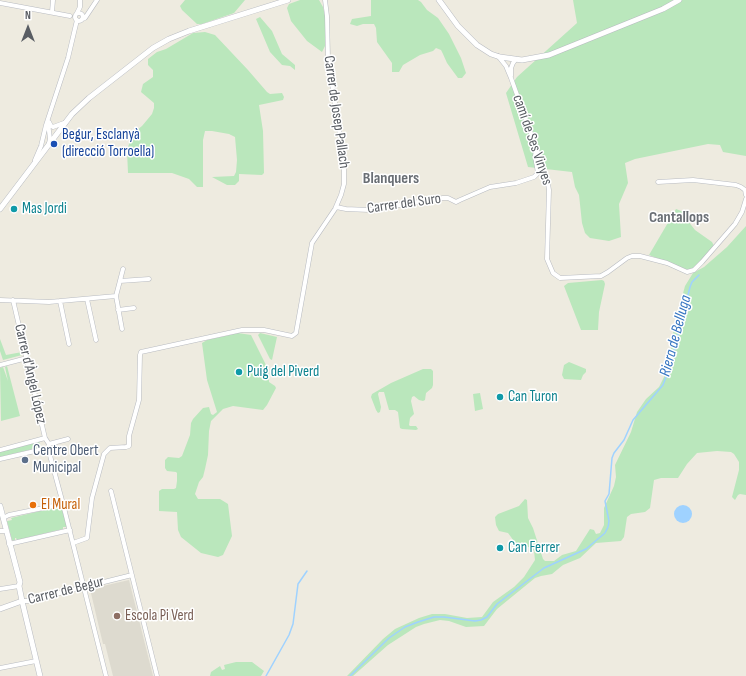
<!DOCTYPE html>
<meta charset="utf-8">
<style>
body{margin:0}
#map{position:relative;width:746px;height:676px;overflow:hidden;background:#eeebe0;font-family:"Sofia Sans Condensed",sans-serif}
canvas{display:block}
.north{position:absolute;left:8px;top:8px;width:40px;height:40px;-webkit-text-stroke:3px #fff;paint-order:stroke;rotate:0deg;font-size:11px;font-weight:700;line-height:16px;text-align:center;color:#595d63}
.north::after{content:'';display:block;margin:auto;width:14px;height:18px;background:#595d63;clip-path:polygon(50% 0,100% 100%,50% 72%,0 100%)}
</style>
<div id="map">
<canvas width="746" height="676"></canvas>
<div class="north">N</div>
</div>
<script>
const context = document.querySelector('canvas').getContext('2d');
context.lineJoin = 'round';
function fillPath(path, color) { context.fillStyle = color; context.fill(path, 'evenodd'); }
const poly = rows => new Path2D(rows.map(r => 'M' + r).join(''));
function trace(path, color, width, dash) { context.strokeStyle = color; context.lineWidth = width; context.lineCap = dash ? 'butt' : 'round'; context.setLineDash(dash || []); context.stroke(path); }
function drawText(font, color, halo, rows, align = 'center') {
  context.font = font + ' "Sofia Sans Condensed",sans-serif'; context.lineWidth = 3; context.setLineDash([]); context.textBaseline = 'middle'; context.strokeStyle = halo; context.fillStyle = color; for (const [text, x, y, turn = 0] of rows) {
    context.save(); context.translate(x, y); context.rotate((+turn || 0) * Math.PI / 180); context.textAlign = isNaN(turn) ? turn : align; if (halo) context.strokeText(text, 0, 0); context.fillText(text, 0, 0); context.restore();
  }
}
const education = poly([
 [129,580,153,676,113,676,105,644,103,644,90,589]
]);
const green = poly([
 [185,0,245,0,234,13,202,24,197,24,182,10,180,6],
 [300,0,319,0,323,7,326,19,325,46,322,52,307,41,291,21,287,8,289,4],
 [371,0,418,0,421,2,427,10,438,18,449,34,461,58,466,73,462,78,458,78,447,63,443,54,441,50,436,48,433,51,420,55,403,65,399,72,392,72,392,63,377,42,376,28,374,24,363,24,357,26,350,24,352,19,371,16],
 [573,0,746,0,746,156,723,152,720,145,708,144,635,159,625,163,628,183,619,204,621,237,609,241,590,238,585,233,582,223,579,195,575,187,572,172,528,167,506,93,517,77,577,23],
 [260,17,272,31,282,54,295,65,295,70,290,66,282,65,270,52,256,19],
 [205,32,215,35,248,70,267,92,270,94,282,93,284,97,283,100,259,105,263,131,264,173,262,175,239,174,239,181,235,185,227,185,212,177,234,176,236,172,237,160,235,137,229,134,212,131,205,131,203,140,203,187,197,187,189,179,172,173,128,173,127,151,132,134,142,126,152,114,154,108,154,103,141,92,143,84,153,77,153,70,148,65,148,59,157,52,166,49,193,33],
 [676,209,689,214,688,221,695,230,712,242,714,246,701,261,693,268,687,270,649,255],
 [746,226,746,495,740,494,738,495,735,500,732,497,739,470,739,462,734,454,731,452,717,451,697,453,687,464,678,478,661,478,654,480,650,508,645,512,631,514,627,517,624,537,621,541,596,543,580,558,563,565,552,574,541,576,535,578,497,609,484,626,466,627,449,621,440,620,424,624,416,627,388,645,353,676,347,676,383,639,395,629,419,618,432,614,445,614,467,618,482,617,493,602,514,587,524,577,535,560,534,551,529,547,520,548,517,546,511,537,508,533,499,531,496,525,495,517,498,514,519,506,525,499,527,500,528,518,533,528,543,559,545,561,554,561,562,555,576,551,590,529,594,530,596,534,600,533,604,525,604,508,614,486,616,477,615,465,631,432,637,412,646,399,659,387,664,377,664,369,669,359,674,327,685,286,693,273,704,267,727,247],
 [602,280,604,281,605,284,599,312,598,330,581,330,564,286,568,283],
 [238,333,251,335,269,371,269,382,275,386,276,388,267,405,263,410,233,406,223,409,211,421,209,431,208,455,205,469,203,477,199,482,195,494,198,499,220,499,228,504,232,536,223,555,218,557,201,553,181,537,178,530,177,512,159,511,159,491,162,489,174,489,176,488,177,481,177,473,176,472,167,471,165,468,165,460,168,457,179,458,182,456,190,435,191,423,193,419,203,408,209,407,211,414,213,415,217,412,207,380,202,343,207,340],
 [260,333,277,337,272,360,270,359,258,335],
 [0,339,6,355,22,352,22,355,3,360,0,351],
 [569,362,586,369,586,372,583,375,581,380,564,379,562,375,564,365],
 [7,366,20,416,1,421,0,368,3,367,8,381,5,367],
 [423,369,431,369,433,371,433,385,432,388,426,393,425,400,423,401,419,400,414,396,412,397,411,401,414,414,410,418,409,425,410,426,416,426,418,429,416,430,402,429,400,428,398,412,395,410,389,410,384,392,379,392,378,394,381,407,380,412,378,413,376,410,371,397,372,394,391,383],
 [480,393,483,409,475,411,473,394],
 [39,441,41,447,0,457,0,451],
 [61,506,67,527,63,527,63,529,17,540,16,538,15,538,15,541,12,540,7,521,12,520,11,518],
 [236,662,252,662,264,671,261,676,210,676,211,672,220,666,222,670,225,669,224,665]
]);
const water = poly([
 '674 514a9 9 0 1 1 18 0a9 9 0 1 1-18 0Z'
]);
const stream = poly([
 [266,676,289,635,293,624,298,584,307,571],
 [350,676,389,638,405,627,418,622,434,617,444,617,475,621,481,620,487,617,497,604,544,568,586,549,605,533,608,527,609,521,605,501,609,494,612,458,614,453,624,440,633,420,663,385,670,367,690,287,692,282,699,275]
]);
const minor = poly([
 [0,3,70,16],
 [52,12,53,0],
 '75 17a4 4 0 1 1 8 0a4 4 0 1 1-8 0Z',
 [77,13,80,7,80,0],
 [82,19,85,18,97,0],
 [498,56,506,66,511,78,547,178,549,190,547,259,553,273,560,278,601,276,608,272,627,258,632,256,640,256,667,263,687,272,694,270,702,262,735,224,742,212,746,199],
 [511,76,511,68,513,63,516,59],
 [49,122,51,126,53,127,64,123],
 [48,123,50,139,49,143],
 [35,160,41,146,46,125,68,58,77,20],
 [658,182,693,180,736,185,741,187,745,190,746,195],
 [336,207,346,209,369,210,443,198,448,198,456,202,460,200,490,187,516,183,534,177,538,173,535,156,536,150],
 [120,281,149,279],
 [116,296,122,329],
 [87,299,96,340],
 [0,300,49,302,116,296,123,269],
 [13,300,45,438,49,444,48,448,63,504,106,676],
 [60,301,69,344],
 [118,310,134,308],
 [0,365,27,358],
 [49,444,68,439],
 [0,450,45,438],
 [0,459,48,448],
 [111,491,157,676],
 [3,518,9,515,63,504],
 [0,531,6,531],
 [73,543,87,538,92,498,104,454,110,448,126,447,129,446,129,436,139,400,140,355,141,352,242,330,264,330,292,336,296,333,312,243,335,209,341,195,344,184,344,161,328,58,327,16,325,0],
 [9,544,70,530],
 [0,589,19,586],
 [22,601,28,601,132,575],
 [0,668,36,661]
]);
const tertiary = poly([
 [439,0,458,26,477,45,491,54,500,57,522,60,549,55,663,9,679,0],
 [0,209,72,114,89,98,153,48,169,39,189,31,288,0],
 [0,506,20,582,19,586,22,601,40,676],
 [0,609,22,601]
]);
const markers = [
 [54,144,4,"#1a4fb4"],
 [14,209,4,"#0f9aa8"],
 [239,372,4,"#0f9aa8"],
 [500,397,4,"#0f9aa8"],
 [25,460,4,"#5c6f8a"],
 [33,505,4,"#e8710a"],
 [500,548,4,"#0f9aa8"],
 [117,616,4,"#8d6e63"]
];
const streetNames = [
 ["Carrer de Josep Pallach",336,112,82],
 ["camí de Ses Vinyes",532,140,71],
 ["Carrer del Suro",404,204,-8],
 ["Carrer d'Àngel López",30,374,77],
 ["Carrer de Begur",66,591,-14]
];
const transitNames = [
 ["Begur, Esclanyà",62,135],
 ["(direcció Torroella)",62,152]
];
const cultureNames = [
 ["Mas Jordi",22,209],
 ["Puig del Piverd",247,372],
 ["Can Turon",508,397],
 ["Can Ferrer",508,548]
];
const serviceNames = [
 ["Centre Obert",33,451],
 ["Municipal",33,468]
];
const foodNames = [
 ["El Mural",41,505]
];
const educationNames = [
 ["Escola Pi Verd",125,616]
];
const neighbourhoodNames = [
 ["Blanquers",391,179],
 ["Cantallops",679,218]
];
const waterNames = [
 ["Riera de Belluga",676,336,-75]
];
fillPath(education, '#dddacf');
fillPath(green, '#bae7bc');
fillPath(water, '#9fd2ff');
trace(stream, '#9fd2ff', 1.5);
trace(minor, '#b8bbc1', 5);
trace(tertiary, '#b8bbc1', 6);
trace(minor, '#fff', 4);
trace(tertiary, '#fff', 5);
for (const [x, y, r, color] of markers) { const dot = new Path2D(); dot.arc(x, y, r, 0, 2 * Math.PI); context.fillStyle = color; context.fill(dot); trace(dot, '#fff', 1.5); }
drawText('15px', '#595d63', '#fff', streetNames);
drawText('15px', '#164399', '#fff', transitNames, 'left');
drawText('15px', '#0d838f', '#fff', cultureNames, 'left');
drawText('15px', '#4e5e75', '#fff', serviceNames, 'left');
drawText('15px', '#c56008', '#fff', foodNames, 'left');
drawText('15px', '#785e54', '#fff', educationNames, 'left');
drawText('bold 16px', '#6a6f75', '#fff', neighbourhoodNames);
drawText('italic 16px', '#3776c2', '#fff', waterNames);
</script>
